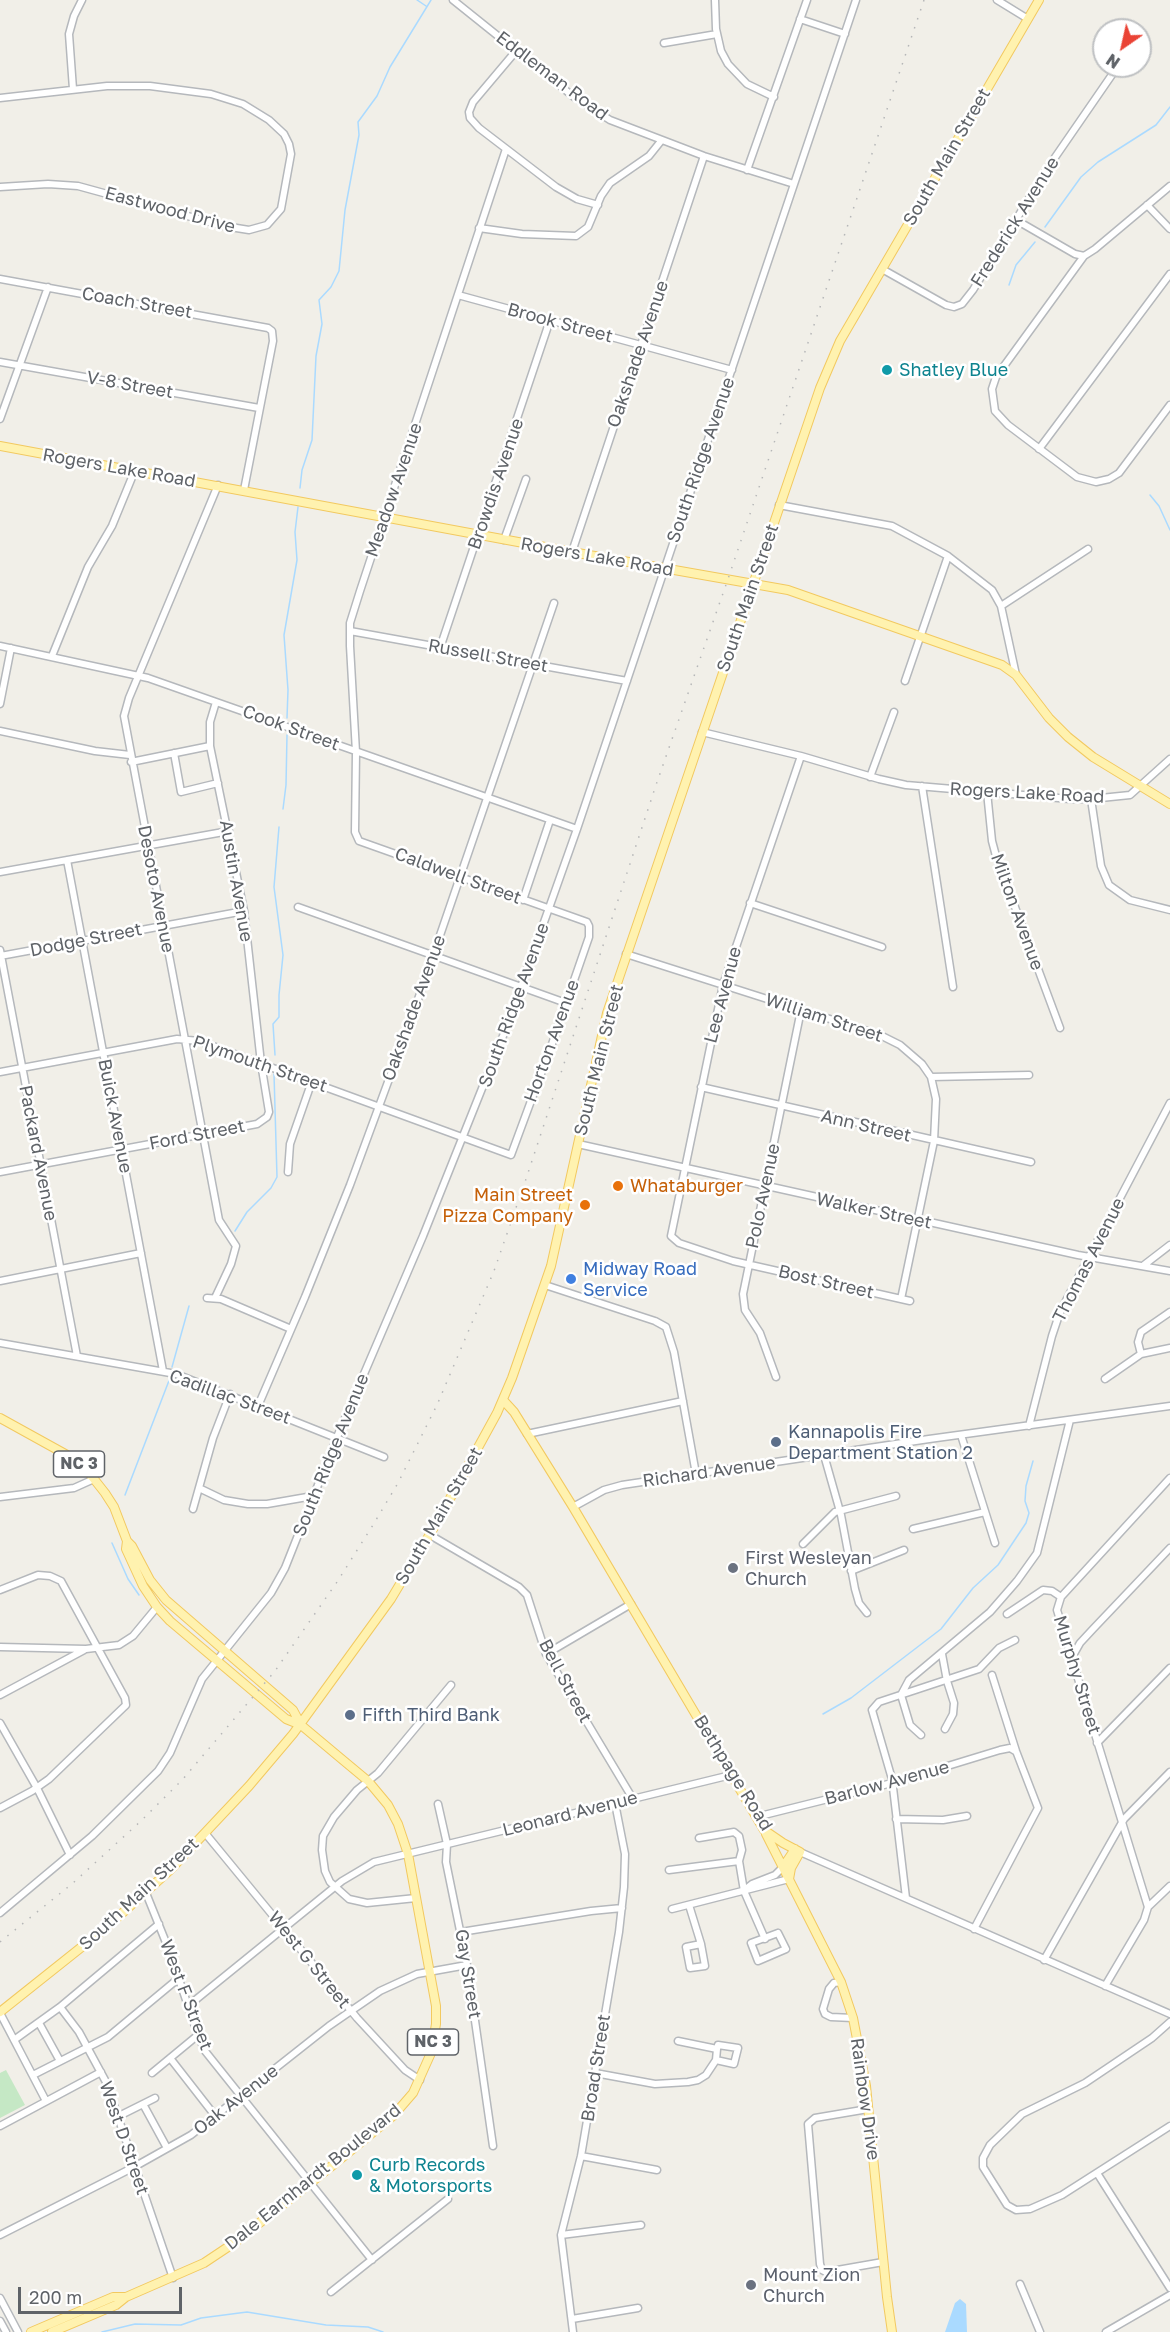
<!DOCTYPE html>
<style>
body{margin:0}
#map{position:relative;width:1170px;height:2332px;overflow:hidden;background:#f1efe8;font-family:"Golos Text",sans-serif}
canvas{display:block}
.north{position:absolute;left:1092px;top:18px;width:60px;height:60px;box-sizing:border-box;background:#fff;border:2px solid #bfc1c3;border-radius:50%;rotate:214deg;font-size:16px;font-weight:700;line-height:24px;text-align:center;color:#5f6368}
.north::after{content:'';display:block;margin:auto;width:21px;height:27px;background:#ea4335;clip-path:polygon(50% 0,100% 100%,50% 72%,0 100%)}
.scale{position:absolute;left:18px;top:2287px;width:164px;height:27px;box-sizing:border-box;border:3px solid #5f6368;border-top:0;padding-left:8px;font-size:18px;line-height:21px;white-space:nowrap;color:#5f6368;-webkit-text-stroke:4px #fff;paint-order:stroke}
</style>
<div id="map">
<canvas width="1170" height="2332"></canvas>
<div class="north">N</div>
<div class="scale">200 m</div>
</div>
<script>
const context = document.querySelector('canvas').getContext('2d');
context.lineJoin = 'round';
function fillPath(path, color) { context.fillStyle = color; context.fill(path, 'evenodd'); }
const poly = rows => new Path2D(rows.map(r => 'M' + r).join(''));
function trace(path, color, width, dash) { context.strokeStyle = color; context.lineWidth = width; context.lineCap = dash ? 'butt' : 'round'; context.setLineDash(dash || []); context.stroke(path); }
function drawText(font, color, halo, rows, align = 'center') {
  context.font = font + ' "Golos Text",sans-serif'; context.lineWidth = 5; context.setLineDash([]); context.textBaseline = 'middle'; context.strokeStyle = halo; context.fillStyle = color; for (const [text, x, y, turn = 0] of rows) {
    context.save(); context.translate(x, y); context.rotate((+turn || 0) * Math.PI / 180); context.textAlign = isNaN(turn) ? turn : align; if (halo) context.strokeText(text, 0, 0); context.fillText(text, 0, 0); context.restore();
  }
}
const green = poly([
 [6,2070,25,2105,0,2118,0,2073]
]);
const water = poly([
 [960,2299,966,2304,967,2332,945,2332,955,2303]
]);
const stream = poly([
 [417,0,426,6],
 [1045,227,1081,177,1098,162,1156,125,1170,107],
 [1009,285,1016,265,1035,242],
 [300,488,302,470,312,440,316,356,322,324,319,300,331,287,339,271,345,210,359,135,358,122,377,96,390,67,431,0],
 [1150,495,1159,506,1170,530],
 [287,718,288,690,284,635,297,560,295,532,298,507],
 [283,809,286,785,287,735],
 [275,1055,273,1024,279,1017,279,995,283,955,274,887,279,827],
 [235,1231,247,1212,271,1188,277,1177,274,1074],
 [172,1367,189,1306],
 [125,1495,170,1378],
 [112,1543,128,1579,139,1595],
 [823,1714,851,1698,941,1629,973,1588,998,1565,1026,1523,1029,1513,1025,1501,1026,1486,1033,1461],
 [102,2332,135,2324,181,2325,201,2318,247,2312,326,2325,368,2327,383,2332]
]);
const minor = poly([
 [453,0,574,97,610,120,704,156,794,184],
 [715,0,716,29,721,51,728,64,747,84,774,97],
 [997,0,1028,19],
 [800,19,845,34],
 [664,43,717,34],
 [516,51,473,102,469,112,470,118,479,128,556,187,577,199,598,205],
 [73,89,69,34,74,16,82,0],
 [0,98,107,86,150,86,211,94,243,104,269,120,284,134,289,144,291,154,281,209,267,225,249,230,224,226,78,186,48,184,0,187],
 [747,170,807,0],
 [1147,205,1170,229],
 [1016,220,1075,254,1084,256,1095,249,1170,186],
 [479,228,522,234,576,236,588,227,601,196,610,183,649,156,661,141],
 [1084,256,996,377,992,389,995,411,1008,425,1077,477,1096,482,1109,479,1119,473,1170,405],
 [882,269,946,305,954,307,962,304,973,290,1047,169,1118,66],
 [0,279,268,328,272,331,273,341,244,490],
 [458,295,732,370],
 [0,362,259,408],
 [0,419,48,287],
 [1039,449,1170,274],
 [779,505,892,526,948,556,992,590,1001,606,1016,675],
 [504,540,526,479],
 [572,552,704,156],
 [1001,606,1088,549],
 [350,631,627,681],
 [0,646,148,678,577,829],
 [440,648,550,320],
 [52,656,88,567,112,526,135,470],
 [905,681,948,556],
 [0,704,11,648],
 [0,731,95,751,130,755],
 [702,732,801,756,879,779,906,785,1070,799,1091,799,1130,795,1170,759],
 [174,753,181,792,218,783],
 [801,756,723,985,671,1236,679,1243,733,1261,910,1301],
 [131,762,210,746],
 [870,777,894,712],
 [922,786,953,987],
 [987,792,992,841,996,856,1060,1028],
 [1091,799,1101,866,1109,885,1130,900,1170,910],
 [67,860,163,1371],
 [0,872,229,831],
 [523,900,550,820],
 [750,903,882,947],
 [298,907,566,1003],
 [0,950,77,1356],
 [626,954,880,1035,900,1045,922,1064,931,1077,936,1099,934,1141,901,1299],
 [0,956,244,911],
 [0,1072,177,1039,199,1041,511,1155,552,1044,589,937,589,926,587,922,573,917,359,841,355,832,356,752,350,646,350,623,360,591,506,149],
 [931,1077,1029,1075],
 [701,1087,1031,1162],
 [578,1144,1078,1255,1170,1271],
 [0,1172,257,1124,267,1117,269,1112,261,1063,244,911,210,746,210,722,216,702],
 [288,1172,290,1144,312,1081],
 [1144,1265,1170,1245],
 [0,1281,141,1253],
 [545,1285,655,1321,666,1327,674,1352,696,1474],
 [207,1298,221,1299,291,1329],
 [215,1298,231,1264,236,1246,219,1220,124,716,129,698,218,485],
 [0,1343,176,1374,384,1457],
 [1141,1354,1138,1342,1141,1332,1170,1312],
 [776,1377,760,1333,745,1310,743,1294,801,1010],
 [1105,1379,1141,1354,1170,1348],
 [258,1406,305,1297,350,1185,413,1014,554,603],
 [1029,1426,1052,1336,1060,1312,1170,1103],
 [527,1434,683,1401],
 [961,1435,995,1543],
 [824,1455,841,1515,855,1589,859,1603,867,1613],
 [199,1488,224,1500,248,1504,267,1504,313,1496],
 [0,1497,74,1488,94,1479],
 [573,1507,604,1490,622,1485,929,1439,1170,1406],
 [193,1509,213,1438,230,1394],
 [913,1529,985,1512],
 [430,1535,519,1587,527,1595,546,1654,633,1799],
 [803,1544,835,1512,896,1496],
 [851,1571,904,1550],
 [0,1590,38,1575,50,1576,61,1581,125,1698,126,1705,49,1779,32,1791,0,1808],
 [1007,1614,1043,1590,1052,1591,1061,1597],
 [0,1647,86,1649,119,1645,133,1636,157,1607],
 [546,1654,631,1604],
 [942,1654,947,1681,954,1703,953,1714,945,1729],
 [1071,1659,1080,1643,1093,1629,1170,1548],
 [0,1695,84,1650],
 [0,1723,37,1788,70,1855],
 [921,1735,910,1725,901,1695,909,1680,990,1612,1017,1581,1037,1553,1070,1420],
 [1097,1743,1170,1668],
 [438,1804,447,1844,446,1862,467,1965,493,2146],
 [756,1817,892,1783,1000,1750,1010,1748,1015,1751],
 [896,1819,943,1820,967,1816],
 [205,1833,357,2018,405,2070,420,2080],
 [699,1838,734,1832,739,1836,742,1850,739,1861,744,1891,765,1939],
 [800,1852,1170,2014],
 [669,1870,739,1861],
 [747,1888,752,1884,775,1875,783,1867],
 [146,1893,169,1950,198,2035,205,2051,372,2260],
 [416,1898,367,1903,349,1899,330,1882,325,1871,322,1850,323,1836,334,1817,357,1790,378,1773,451,1685],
 [906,1898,892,1779,872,1710,879,1702,979,1669,999,1648,1015,1640],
 [689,1905,701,1944],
 [1148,1907,1057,1610,1061,1597,1170,1478],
 [672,1909,789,1879],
 [0,1913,92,1836,158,1771,170,1753,202,1679,271,1593,285,1568,337,1437,423,1236,509,1021,577,829,856,0],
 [974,1929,1038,1808,1016,1751,992,1675],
 [461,1932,591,1911,622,1908],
 [778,1933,786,1949,758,1961,751,1943,778,1933],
 [701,1944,705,1966,690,1968,686,1947,701,1944],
 [1044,1960,1124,1819,1170,1772],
 [841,1982,834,1983,829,1989,823,2009,825,2014,831,2017,853,2018],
 [1105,1986,1144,1920,1148,1907,1170,1886],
 [188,2006,342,1881,374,1862,731,1775],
 [60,2007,79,2032,106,2082,173,2278],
 [0,2013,46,2101],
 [1170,2022,1152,2038,1085,2083,1022,2114,990,2145,983,2158,983,2167,1007,2205,1016,2210,1030,2209,1062,2195,1170,2126],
 [39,2023,60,2061],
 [14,2040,60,2007,159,1924],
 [678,2041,717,2049,718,2045,738,2048,734,2064,716,2060,717,2049],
 [170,2058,216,2117],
 [152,2073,198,2035],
 [595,2073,655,2084,688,2082,698,2080,706,2075,716,2060],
 [33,2075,108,2037,179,1978],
 [143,2104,167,2148],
 [868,2109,815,2118,808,2124,820,2264,822,2270,826,2272,883,2262],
 [117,2117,155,2098],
 [0,2126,101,2072],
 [581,2156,657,2170],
 [1097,2173,1170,2288],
 [0,2235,134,2167,191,2135,329,2026,380,1991,417,1974,467,1965],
 [561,2235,641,2225],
 [1020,2284,1040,2332],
 [331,2292,448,2199],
 [0,2298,18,2332],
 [572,2319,638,2308],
 [0,2321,6,2332],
 [573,2332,561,2235,581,2156,619,1932,624,1887,625,1854,615,1803],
 [1106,2332,1170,2295]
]);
const major = poly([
 [0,446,572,552,788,590,1002,665,1016,675,1049,718,1068,737,1093,757,1170,804],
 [503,1400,514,1412,573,1507,764,1830,783,1843,800,1852,791,1868,789,1879],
 [0,1418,67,1455,90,1474,105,1493,114,1507,127,1541,132,1546,150,1580,166,1600,293,1710,301,1725],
 [766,1834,841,1982,853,2018,866,2086,887,2297,892,2332],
 [783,1867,795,1849],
 [0,2012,108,1926,170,1870,249,1786,293,1734,391,1599,436,1524,497,1413,512,1378,551,1266,607,1013,820,388,840,341,1039,0],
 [31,2332,113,2297,126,2297],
 [52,2332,116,2305,126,2297,204,2263,234,2243,333,2165,393,2116,413,2093,431,2053,436,2024,436,2006,408,1854,398,1824,388,1805,368,1781,344,1761,301,1725,286,1719,170,1621,157,1607,143,1586,126,1549,127,1541]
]);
const rail = poly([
 [0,1942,73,1883,142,1820,183,1779,275,1671,337,1582,373,1525,398,1483,437,1405,494,1271,526,1179,656,785,728,579,924,0]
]);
const markers = [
 [887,370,6,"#0f9aa8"],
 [618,1186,6,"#e8710a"],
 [585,1205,6,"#e8710a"],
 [571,1279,6,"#3f7fe0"],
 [776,1442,6,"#5c6f8a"],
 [733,1568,6,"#6b7280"],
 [350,1715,6,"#5c6f8a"],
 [357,2175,6,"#0f9aa8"],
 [751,2285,6,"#6b7280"]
];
const shields = [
 [79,1464,51],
 [433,2042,51]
];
const shieldNames = [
 ["NC 3",79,1464],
 ["NC 3",433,2042]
];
const streetNames = [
 ["Eddleman Road",552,76,37],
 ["South Main Street",947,157,-60],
 ["Eastwood Drive",170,210,15],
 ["Frederick Avenue",1015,222,-58],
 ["Coach Street",137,303,10],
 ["Brook Street",560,323,15],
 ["Oakshade Avenue",638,354,-71],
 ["V-8 Street",130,385,10],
 ["South Ridge Avenue",701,460,-71],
 ["Rogers Lake Road",119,468,10],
 ["Browdis Avenue",496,484,-71],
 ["Meadow Avenue",394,490,-71],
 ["Rogers Lake Road",597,557,10],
 ["South Main Street",748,598,-71],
 ["Russell Street",488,656,10],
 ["Cook Street",291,728,20],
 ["Rogers Lake Road",1027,793,3],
 ["Caldwell Street",458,876,20],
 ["Austin Avenue",236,881,80],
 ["Desoto Avenue",156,889,79],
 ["Milton Avenue",1017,912,70],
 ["Dodge Street",86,940,-11],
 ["Lee Avenue",723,995,-75],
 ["South Ridge Avenue",514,1005,-70],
 ["Oakshade Avenue",414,1008,-70],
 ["William Street",824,1018,18],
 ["Horton Avenue",552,1041,-70],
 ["South Main Street",599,1060,-76],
 ["Plymouth Street",260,1064,19],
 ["Buick Avenue",115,1116,79],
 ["Ann Street",866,1126,13],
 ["Ford Street",197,1135,-11],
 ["Packard Avenue",38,1153,79],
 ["Polo Avenue",763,1196,-78],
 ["Walker Street",874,1211,12],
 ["Thomas Avenue",1089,1260,-63],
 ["Bost Street",826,1282,13],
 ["Cadillac Street",230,1397,20],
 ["South Ridge Avenue",331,1455,-68],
 ["Richard Avenue",709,1472,-8],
 ["South Main Street",439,1516,-60],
 ["Murphy Street",1077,1675,73],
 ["Bell Street",565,1681,62],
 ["Bethpage Road",733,1773,58],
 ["Barlow Avenue",887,1783,-15],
 ["Leonard Avenue",570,1814,-14],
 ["South Main Street",139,1894,-43],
 ["West G Street",309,1960,51],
 ["Gay Street",468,1974,81],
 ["West F Street",186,1995,69],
 ["Broad Street",596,2068,-81],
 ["Rainbow Drive",865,2099,82],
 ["Oak Avenue",236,2100,-38],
 ["West D Street",124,2138,71],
 ["Dale Earnhardt Boulevard",313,2177,-39]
];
const cultureNames = [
 ["Shatley Blue",899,370],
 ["Curb Records",369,2165],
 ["& Motorsports",369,2186]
];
const foodNames = [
 ["Whataburger",630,1186],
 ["Main Street",573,1195,"right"],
 ["Pizza Company",573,1216,"right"]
];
const shopNames = [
 ["Midway Road",583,1269],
 ["Service",583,1290]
];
const serviceNames = [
 ["Kannapolis Fire",788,1432],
 ["Department Station 2",788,1453],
 ["Fifth Third Bank",362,1715]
];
const worshipNames = [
 ["First Wesleyan",745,1558],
 ["Church",745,1579],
 ["Mount Zion",763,2275],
 ["Church",763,2296]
];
fillPath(green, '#c5e8c5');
fillPath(water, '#aadaff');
trace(stream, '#aadaff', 1.5);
trace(minor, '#b5b8bc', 9);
trace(major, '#f2c960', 10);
trace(minor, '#fff', 6);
trace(major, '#fff2af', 8);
trace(rail, '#b6b7b8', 1.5, [1.5, 8]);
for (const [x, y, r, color] of markers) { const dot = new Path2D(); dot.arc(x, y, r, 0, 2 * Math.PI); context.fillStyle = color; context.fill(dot); trace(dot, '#fff', 2); }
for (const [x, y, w] of shields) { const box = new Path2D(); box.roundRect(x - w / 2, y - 13, w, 26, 4.5); context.fillStyle = '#fff'; context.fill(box); trace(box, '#5f6368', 1.5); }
drawText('bold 16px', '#5f6368', null, shieldNames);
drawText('18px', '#5f6368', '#fff', streetNames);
drawText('18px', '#0d838f', '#fff', cultureNames, 'left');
drawText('18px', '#c56008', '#fff', foodNames, 'left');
drawText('18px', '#366cbe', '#fff', shopNames, 'left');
drawText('18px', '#4e5e75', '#fff', serviceNames, 'left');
drawText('18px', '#5b616d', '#fff', worshipNames, 'left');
</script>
